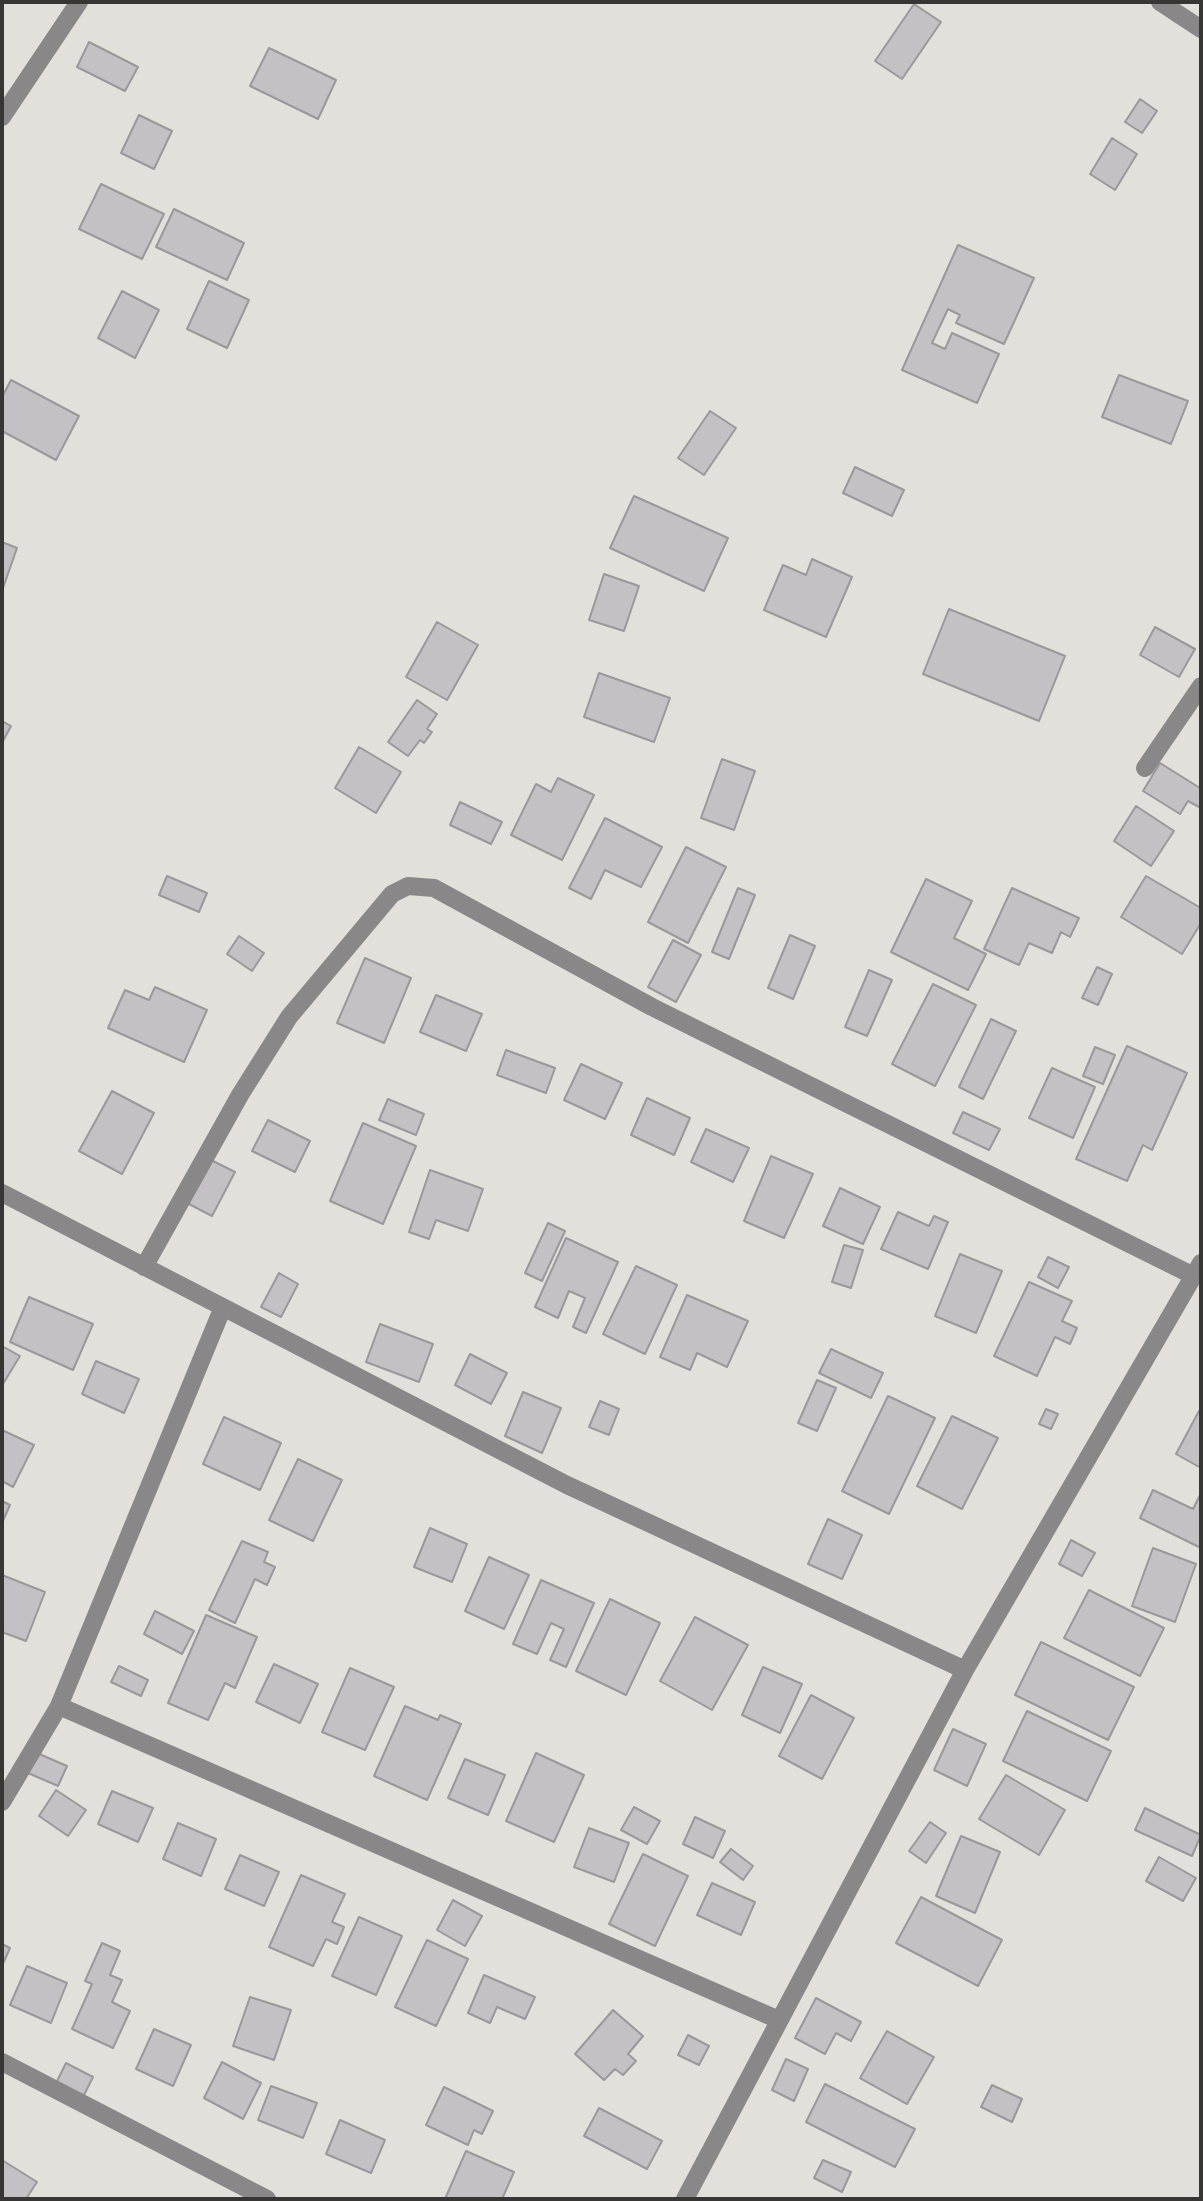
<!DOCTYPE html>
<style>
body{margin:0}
#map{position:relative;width:1203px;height:2201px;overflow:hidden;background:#e3e0dc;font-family:"Golos Text",sans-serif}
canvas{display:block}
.frame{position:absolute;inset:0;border:4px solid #373635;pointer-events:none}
</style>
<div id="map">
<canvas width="1203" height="2201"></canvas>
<div class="frame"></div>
</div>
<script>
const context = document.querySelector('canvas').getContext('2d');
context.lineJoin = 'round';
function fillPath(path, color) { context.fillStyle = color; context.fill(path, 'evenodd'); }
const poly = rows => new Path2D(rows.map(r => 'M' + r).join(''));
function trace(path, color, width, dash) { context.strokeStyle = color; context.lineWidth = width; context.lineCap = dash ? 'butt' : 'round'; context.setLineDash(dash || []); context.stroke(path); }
const building = poly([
 [914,4,941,22,902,79,875,61,914,4],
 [89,42,138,67,125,91,77,67,89,42],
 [269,48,336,80,318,119,250,86,269,48],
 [1140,99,1157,111,1142,133,1125,122,1140,99],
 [139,115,172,131,154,169,121,153,139,115],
 [1112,138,1137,154,1115,190,1090,174,1112,138],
 [101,184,164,214,142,259,79,229,101,184],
 [174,209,244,243,227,280,156,247,174,209],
 [958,245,1034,278,1004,344,956,323,960,315,948,309,932,343,945,349,952,333,999,354,977,403,902,370,958,245],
 [209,281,249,300,227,348,187,329,209,281],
 [122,291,159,310,135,358,98,338,122,291],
 [1119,375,1188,401,1171,444,1102,417,1119,375],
 [11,380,79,416,56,460,2,431,2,397,11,380],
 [710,411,736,428,704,475,678,458,710,411],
 [855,467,904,490,892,516,843,493,855,467],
 [634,496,728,538,704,591,610,548,634,496],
 [2,542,17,548,2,591,2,542],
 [812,559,852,577,826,637,764,610,783,565,806,575,812,559],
 [604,574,639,586,624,631,589,620,604,574],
 [949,609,1065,656,1039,721,923,674,949,609],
 [437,622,478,645,447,700,406,677,437,622],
 [1155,627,1195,649,1179,677,1140,655,1155,627],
 [599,673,670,698,654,742,584,717,599,673],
 [417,700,437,714,427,729,432,732,424,743,420,740,408,756,388,742,417,700],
 [2,721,11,726,2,743,2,721],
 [359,747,401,772,376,813,335,788,359,747],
 [722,759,755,771,734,830,701,818,722,759],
 [1160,763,1200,788,1201,785,1201,808,1188,801,1180,814,1143,791,1160,763],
 [558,778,594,795,562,860,511,835,536,784,551,792,558,778],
 [460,802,502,822,491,844,450,825,460,802],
 [1136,806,1174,831,1151,866,1114,841,1136,806],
 [605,818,662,847,641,887,605,870,591,899,569,888,605,818],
 [686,847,726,867,688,943,648,922,686,847],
 [167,876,207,893,199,912,159,895,167,876],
 [1146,876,1201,908,1201,923,1182,954,1121,917,1146,876],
 [926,879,972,901,954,938,986,954,968,990,891,952,926,879],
 [738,888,755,895,729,959,712,952,738,888],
 [1012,888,1079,918,1070,937,1061,932,1052,953,1029,943,1019,965,984,949,1012,888],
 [790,935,815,946,793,999,768,988,790,935],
 [239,936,264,953,252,971,227,954,239,936],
 [673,940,701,955,676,1002,648,987,673,940],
 [365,958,411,978,384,1043,337,1023,365,958],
 [1097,967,1112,974,1098,1005,1082,998,1097,967],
 [869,970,892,980,867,1036,845,1027,869,970],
 [933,984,976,1005,935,1086,892,1064,933,984],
 [155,987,207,1010,184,1062,108,1028,125,990,149,1000,155,987],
 [436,995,482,1014,466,1051,420,1032,436,995],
 [991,1019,1016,1031,983,1099,959,1087,991,1019],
 [1127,1046,1187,1073,1152,1150,1143,1145,1127,1181,1076,1159,1127,1046],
 [1095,1047,1115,1055,1103,1084,1083,1076,1095,1047],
 [506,1050,555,1068,546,1093,497,1075,506,1050],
 [581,1064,622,1083,605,1119,564,1100,581,1064],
 [1052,1068,1095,1087,1073,1138,1029,1118,1052,1068],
 [112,1091,154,1113,122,1174,79,1151,112,1091],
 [647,1098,690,1118,674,1155,631,1135,647,1098],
 [388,1099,424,1114,416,1135,379,1120,388,1099],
 [963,1112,1000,1129,989,1150,953,1133,963,1112],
 [268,1120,310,1141,295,1172,252,1151,268,1120],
 [363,1123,416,1146,383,1224,330,1201,363,1123],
 [706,1129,749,1148,733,1182,691,1162,706,1129],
 [771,1156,813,1174,784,1238,744,1221,771,1156],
 [209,1159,235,1172,212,1216,187,1203,209,1159],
 [430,1170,483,1189,468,1231,436,1220,429,1239,409,1232,430,1170],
 [840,1188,880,1207,863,1244,823,1226,840,1188],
 [898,1212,929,1226,934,1216,948,1222,928,1269,881,1249,898,1212],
 [548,1223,565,1231,542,1281,525,1273,548,1223],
 [566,1238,618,1262,586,1333,573,1327,585,1298,569,1291,558,1318,535,1307,566,1238],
 [844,1245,863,1250,851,1288,832,1282,844,1245],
 [960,1254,1002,1271,976,1333,935,1316,960,1254],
 [1048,1257,1069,1267,1058,1288,1038,1277,1048,1257],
 [636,1266,677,1285,645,1354,603,1334,636,1266],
 [279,1273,298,1284,281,1317,261,1307,279,1273],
 [1029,1282,1072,1301,1062,1321,1077,1328,1070,1344,1055,1337,1037,1376,994,1356,1029,1282],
 [687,1295,748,1321,727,1367,697,1353,690,1370,660,1357,687,1295],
 [29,1297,93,1324,73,1370,10,1342,29,1297],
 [380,1324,433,1344,419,1382,366,1362,380,1324],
 [2,1346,20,1356,3,1384,2,1383,2,1346],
 [831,1349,883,1373,871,1398,819,1373,831,1349],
 [470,1354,507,1373,491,1404,455,1385,470,1354],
 [96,1361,139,1379,124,1413,82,1394,96,1361],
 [817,1380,836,1388,817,1431,798,1423,817,1380],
 [523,1392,561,1408,542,1453,505,1436,523,1392],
 [888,1396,935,1418,889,1514,842,1491,888,1396],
 [600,1401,619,1409,609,1435,589,1427,600,1401],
 [1046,1409,1058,1414,1051,1429,1039,1424,1046,1409],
 [1199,1411,1201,1412,1201,1468,1176,1454,1199,1411],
 [952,1416,998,1438,962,1509,917,1486,952,1416],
 [224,1417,281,1443,260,1490,203,1464,224,1417],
 [2,1430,34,1445,13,1487,2,1481,2,1430],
 [298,1459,342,1480,313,1541,269,1520,298,1459],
 [1153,1490,1193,1509,1200,1495,1201,1496,1201,1548,1140,1518,1153,1490],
 [2,1501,10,1505,2,1523,2,1501],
 [828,1519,862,1535,842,1579,808,1564,828,1519],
 [430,1528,467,1544,452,1582,414,1567,430,1528],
 [1071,1540,1095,1553,1082,1576,1059,1564,1071,1540],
 [242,1541,268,1552,264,1562,275,1567,267,1585,255,1579,235,1623,209,1610,242,1541],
 [1153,1548,1196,1564,1175,1622,1132,1606,1153,1548],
 [489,1557,529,1575,504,1629,465,1611,489,1557],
 [2,1575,45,1592,26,1641,2,1632,2,1575],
 [541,1580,594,1603,566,1667,550,1660,564,1629,551,1623,537,1654,513,1644,541,1580],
 [1089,1590,1164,1628,1140,1676,1064,1638,1089,1590],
 [610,1599,660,1623,626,1695,576,1671,610,1599],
 [155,1611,194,1631,182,1654,144,1634,155,1611],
 [206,1615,257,1637,235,1688,225,1683,208,1720,168,1703,206,1615],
 [695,1617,748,1645,712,1710,660,1681,695,1617],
 [1041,1642,1134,1687,1108,1740,1015,1695,1041,1642],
 [274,1664,318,1684,300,1723,256,1702,274,1664],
 [119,1666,148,1680,141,1696,111,1682,119,1666],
 [763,1667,802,1684,780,1733,742,1715,763,1667],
 [350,1668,394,1687,365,1750,322,1732,350,1668],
 [811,1695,854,1718,822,1779,779,1756,811,1695],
 [405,1706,438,1720,440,1715,461,1724,427,1800,374,1776,405,1706],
 [1027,1711,1111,1751,1087,1801,1003,1761,1027,1711],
 [953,1729,986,1744,967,1786,934,1770,953,1729],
 [37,1753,67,1766,58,1786,28,1773,37,1753],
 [536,1753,584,1775,554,1842,506,1821,536,1753],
 [465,1759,505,1775,488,1815,448,1798,465,1759],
 [1006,1775,1065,1810,1039,1855,979,1819,1006,1775],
 [56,1790,86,1810,68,1836,39,1816,56,1790],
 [112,1791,153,1808,138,1842,98,1824,112,1791],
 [634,1807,660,1821,647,1844,621,1830,634,1807],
 [1145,1808,1201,1835,1192,1856,1135,1830,1145,1808],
 [695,1817,725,1831,713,1858,683,1844,695,1817],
 [930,1822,946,1833,926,1863,909,1851,930,1822],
 [178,1823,216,1839,201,1876,163,1859,178,1823],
 [589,1828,629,1843,614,1882,574,1867,589,1828],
 [961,1836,1000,1852,975,1913,936,1896,961,1836],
 [731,1849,753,1866,743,1880,720,1862,731,1849],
 [643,1854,688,1876,655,1946,609,1924,643,1854],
 [240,1855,279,1872,264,1906,225,1889,240,1855],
 [1159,1857,1196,1878,1183,1901,1146,1881,1159,1857],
 [301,1875,345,1894,332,1922,344,1927,337,1944,326,1939,313,1966,269,1947,301,1875],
 [712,1883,755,1902,741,1935,697,1915,712,1883],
 [921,1897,1002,1940,978,1986,896,1943,921,1897],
 [453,1900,482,1916,465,1946,437,1930,453,1900],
 [359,1917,402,1936,376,1995,332,1976,359,1917],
 [427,1940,468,1959,436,2026,395,2007,427,1940],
 [102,1943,120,1951,110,1975,122,1980,112,2002,130,2011,113,2048,72,2029,92,1984,85,1981,102,1943],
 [2,1944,10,1948,2,1966,2,1944],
 [27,1966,67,1983,51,2023,10,2005,27,1966],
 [484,1975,535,1997,525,2019,497,2007,490,2023,468,2013,484,1975],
 [250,1997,291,2010,274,2060,233,2046,250,1997],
 [816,1998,861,2022,851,2041,836,2033,825,2054,795,2038,816,1998],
 [613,2010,643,2036,628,2054,636,2061,623,2075,615,2069,604,2080,575,2054,613,2010],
 [154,2029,191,2045,173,2086,136,2069,154,2029],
 [887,2031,934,2057,907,2104,860,2078,887,2031],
 [688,2035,709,2046,699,2065,678,2055,688,2035],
 [786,2059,808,2069,794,2101,772,2090,786,2059],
 [222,2062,261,2083,243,2119,204,2098,222,2062],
 [66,2063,93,2077,82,2099,55,2085,66,2063],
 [825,2084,915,2129,895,2167,806,2122,825,2084],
 [992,2085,1022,2099,1012,2122,981,2107,992,2085],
 [271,2086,317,2103,303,2138,258,2120,271,2086],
 [444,2087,493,2111,482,2134,474,2130,468,2145,426,2125,444,2087],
 [599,2108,662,2141,647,2169,584,2136,599,2108],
 [340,2120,385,2140,371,2173,326,2154,340,2120],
 [466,2151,514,2172,502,2199,445,2199,466,2151],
 [2,2160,37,2182,26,2199,2,2199,2,2160],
 [823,2160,851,2172,842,2192,814,2178,823,2160]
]);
const minor = poly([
 [1160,2,1201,29],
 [2,117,79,2],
 [1145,768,1201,686],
 [2,1193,567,1485,965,1670],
 [144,1267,240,1095,289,1017,392,894,408,886,434,888,652,1007,1194,1276],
 [59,1706,779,2020],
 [2,1802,59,1706,223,1307],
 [2,2062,267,2199],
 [685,2199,965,1670,1201,1263]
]);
fillPath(building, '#c5c0c3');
trace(building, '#9b979a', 2);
trace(minor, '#898787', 18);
</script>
